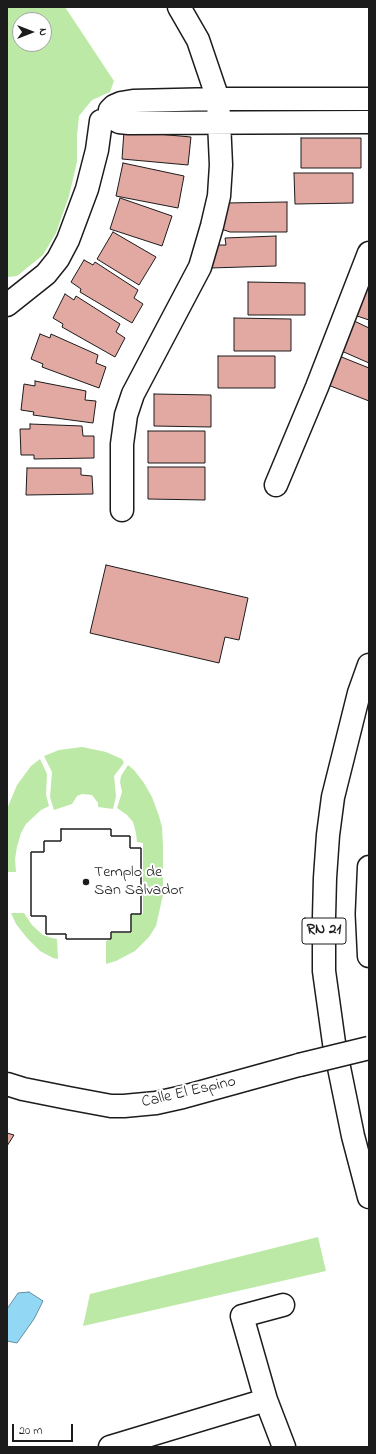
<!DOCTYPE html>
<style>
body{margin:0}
#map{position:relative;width:376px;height:1454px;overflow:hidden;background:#fff;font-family:"Indie Flower",sans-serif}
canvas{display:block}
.frame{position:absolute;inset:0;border:8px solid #1c1c1c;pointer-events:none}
.north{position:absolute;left:12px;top:12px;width:40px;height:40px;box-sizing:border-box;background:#fff;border:1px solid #a4a4a4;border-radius:50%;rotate:90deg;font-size:11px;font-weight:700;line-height:16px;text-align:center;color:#1c1c1c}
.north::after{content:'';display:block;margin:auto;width:14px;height:18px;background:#1c1c1c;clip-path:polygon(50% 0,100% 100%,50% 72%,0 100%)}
.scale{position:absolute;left:12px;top:1424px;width:61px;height:18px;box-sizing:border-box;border:2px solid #1c1c1c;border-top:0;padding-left:5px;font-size:12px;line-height:14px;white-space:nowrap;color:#1c1c1c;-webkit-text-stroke:3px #fff;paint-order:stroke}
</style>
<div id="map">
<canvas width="376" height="1454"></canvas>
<div class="frame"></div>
<div class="north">N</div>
<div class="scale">20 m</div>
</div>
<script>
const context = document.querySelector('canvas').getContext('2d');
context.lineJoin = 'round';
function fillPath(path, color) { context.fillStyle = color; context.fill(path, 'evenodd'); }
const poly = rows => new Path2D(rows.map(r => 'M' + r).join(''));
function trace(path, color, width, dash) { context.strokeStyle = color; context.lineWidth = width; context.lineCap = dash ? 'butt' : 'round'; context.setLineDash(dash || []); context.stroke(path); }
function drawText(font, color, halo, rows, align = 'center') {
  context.font = font + ' "Indie Flower",sans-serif'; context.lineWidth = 4; context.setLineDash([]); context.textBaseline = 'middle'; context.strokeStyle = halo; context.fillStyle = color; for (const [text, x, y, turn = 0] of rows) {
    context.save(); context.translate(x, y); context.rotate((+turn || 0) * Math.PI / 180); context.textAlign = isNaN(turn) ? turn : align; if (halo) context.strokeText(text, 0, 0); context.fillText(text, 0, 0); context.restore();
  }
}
const green = poly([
 [7,7,65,7,114,81,110,92,92,100,79,116,77,136,77,162,69,196,56,233,43,255,17,276,7,277],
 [20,20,44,20,44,44,20,44],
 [82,747,106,752,122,759,124,763,114,776,116,796,113,809,98,807,98,803,92,795,82,794,77,796,72,804,54,810,50,797,52,772,44,756,59,750],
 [40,759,47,774,46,795,49,806,41,810,26,824,21,833,17,847,15,859,16,872,7,872,7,809,17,785,31,766],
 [128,765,134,770,144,783,152,797,159,816,162,827,163,846,163,895,156,926,149,937,135,951,116,961,106,964,106,941,112,939,112,933,131,933,132,932,132,915,143,914,143,843,137,842,136,833,133,822,127,815,117,808,122,792,120,782,121,776],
 [11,913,24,913,32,925,43,935,52,938,57,939,58,959,53,958,40,951,27,938,16,924],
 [318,1237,326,1271,83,1326,90,1294]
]);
const water = poly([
 [29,1292,43,1301,34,1319,17,1343,7,1341,7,1309,18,1293,29,1292]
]);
const building = poly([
 [124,131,191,137,188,165,122,159,124,131],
 [301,138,361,138,361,168,301,168,301,138],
 [123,163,184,176,178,208,116,196,123,163],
 [294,173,353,173,353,203,295,204,294,173],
 [120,198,172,216,162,246,110,229,120,198],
 [287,202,287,232,230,232,218,228,225,203,287,202],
 [113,232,156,257,139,285,97,259,113,232],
 [276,236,276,266,210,268,209,245,226,245,225,238,276,236],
 [84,260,93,265,95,262,138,290,134,298,143,304,132,323,80,292,81,289,71,282,84,260],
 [248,282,305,283,305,315,248,315,248,282],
 [361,284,369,287,369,320,351,314,361,284],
 [65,294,74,300,76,296,120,324,116,332,125,338,115,357,62,327,63,324,53,318,65,294],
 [234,318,291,319,291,351,234,351,234,318],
 [350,319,369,328,369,363,337,349,350,319],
 [40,334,50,338,51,334,98,355,96,363,106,367,99,388,42,367,43,364,31,359,40,334],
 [334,354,369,368,369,401,323,383,334,354],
 [218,356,275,356,275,388,218,388,218,356],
 [35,381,86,391,85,400,96,401,93,423,33,415,34,412,21,410,24,384,35,386,35,381],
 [154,394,211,395,211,427,154,426,154,394],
 [30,424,82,426,83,436,94,436,94,458,34,459,34,455,21,455,20,429,30,429,30,424],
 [148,431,205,431,205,463,148,463,148,431],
 [148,467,205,467,205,500,148,499,148,467],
 [27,468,81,468,81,475,92,476,93,494,26,495,27,468],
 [106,565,248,598,239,640,225,637,219,663,90,633,106,565],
 [61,829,111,829,111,836,130,836,130,848,141,848,141,914,131,914,131,932,111,932,111,939,66,939,66,934,46,934,46,916,31,916,31,852,44,852,44,841,61,841,61,829],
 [61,829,111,829,111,836,130,836,130,848,141,848,141,914,131,914,131,932,111,932,111,939,66,939,66,934,46,934,46,916,31,916,31,852,44,852,44,841,61,841,61,829],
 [7,1133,14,1135,7,1146,7,1133]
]);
const minor = poly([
 [110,110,114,106,121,103,133,101,218,99,369,99],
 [112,118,119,122,129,123,369,122],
 [7,305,46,274,58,259,68,240,87,189,97,150,101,121],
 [276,485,317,387,369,253],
 [122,510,122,444,126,415,133,394,200,267,212,226,219,196,221,165,218,99,198,40,179,7],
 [7,1084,23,1089,68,1098,111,1106,124,1106,156,1103,183,1097,299,1065],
 [283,1305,242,1316,266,1400,284,1447],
 [110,1447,266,1400]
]);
const highway = poly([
 [369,665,359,693,333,797,328,835,325,878,324,917,324,971,334,1043,353,1136,369,1197],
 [369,867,367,914,369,956]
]);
const minorBridge = poly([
 [299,1065,369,1048]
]);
const markers = [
 [86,882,4,"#1c1c1c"]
];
const shields = [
 [324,931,44]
];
const shieldNames = [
 ["RN 21",324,931]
];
const poiNames = [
 ["Templo de",94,873],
 ["San Salvador",94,891]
];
const streetNames = [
 ["Calle El Espino",189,1093,-13]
];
fillPath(green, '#bde9a7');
fillPath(water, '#92d8f4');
trace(water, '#638d9e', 1);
fillPath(building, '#e2a8a2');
trace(building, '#1c1c1c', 1);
trace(minor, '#1c1c1c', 25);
trace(highway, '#1c1c1c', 25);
trace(minor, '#fff', 22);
trace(highway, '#fff', 22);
trace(minorBridge, '#1c1c1c', 25, []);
trace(minorBridge, '#fff', 22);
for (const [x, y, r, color] of markers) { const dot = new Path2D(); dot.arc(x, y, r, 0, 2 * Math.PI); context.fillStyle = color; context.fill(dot); trace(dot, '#fff', 1.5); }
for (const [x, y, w] of shields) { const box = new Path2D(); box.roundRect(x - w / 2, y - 13, w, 26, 3); context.fillStyle = '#fff'; context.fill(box); trace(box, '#1c1c1c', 1); }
drawText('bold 15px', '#1c1c1c', null, shieldNames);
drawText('16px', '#1c1c1c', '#fff', poiNames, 'left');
drawText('16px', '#1c1c1c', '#fff', streetNames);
</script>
